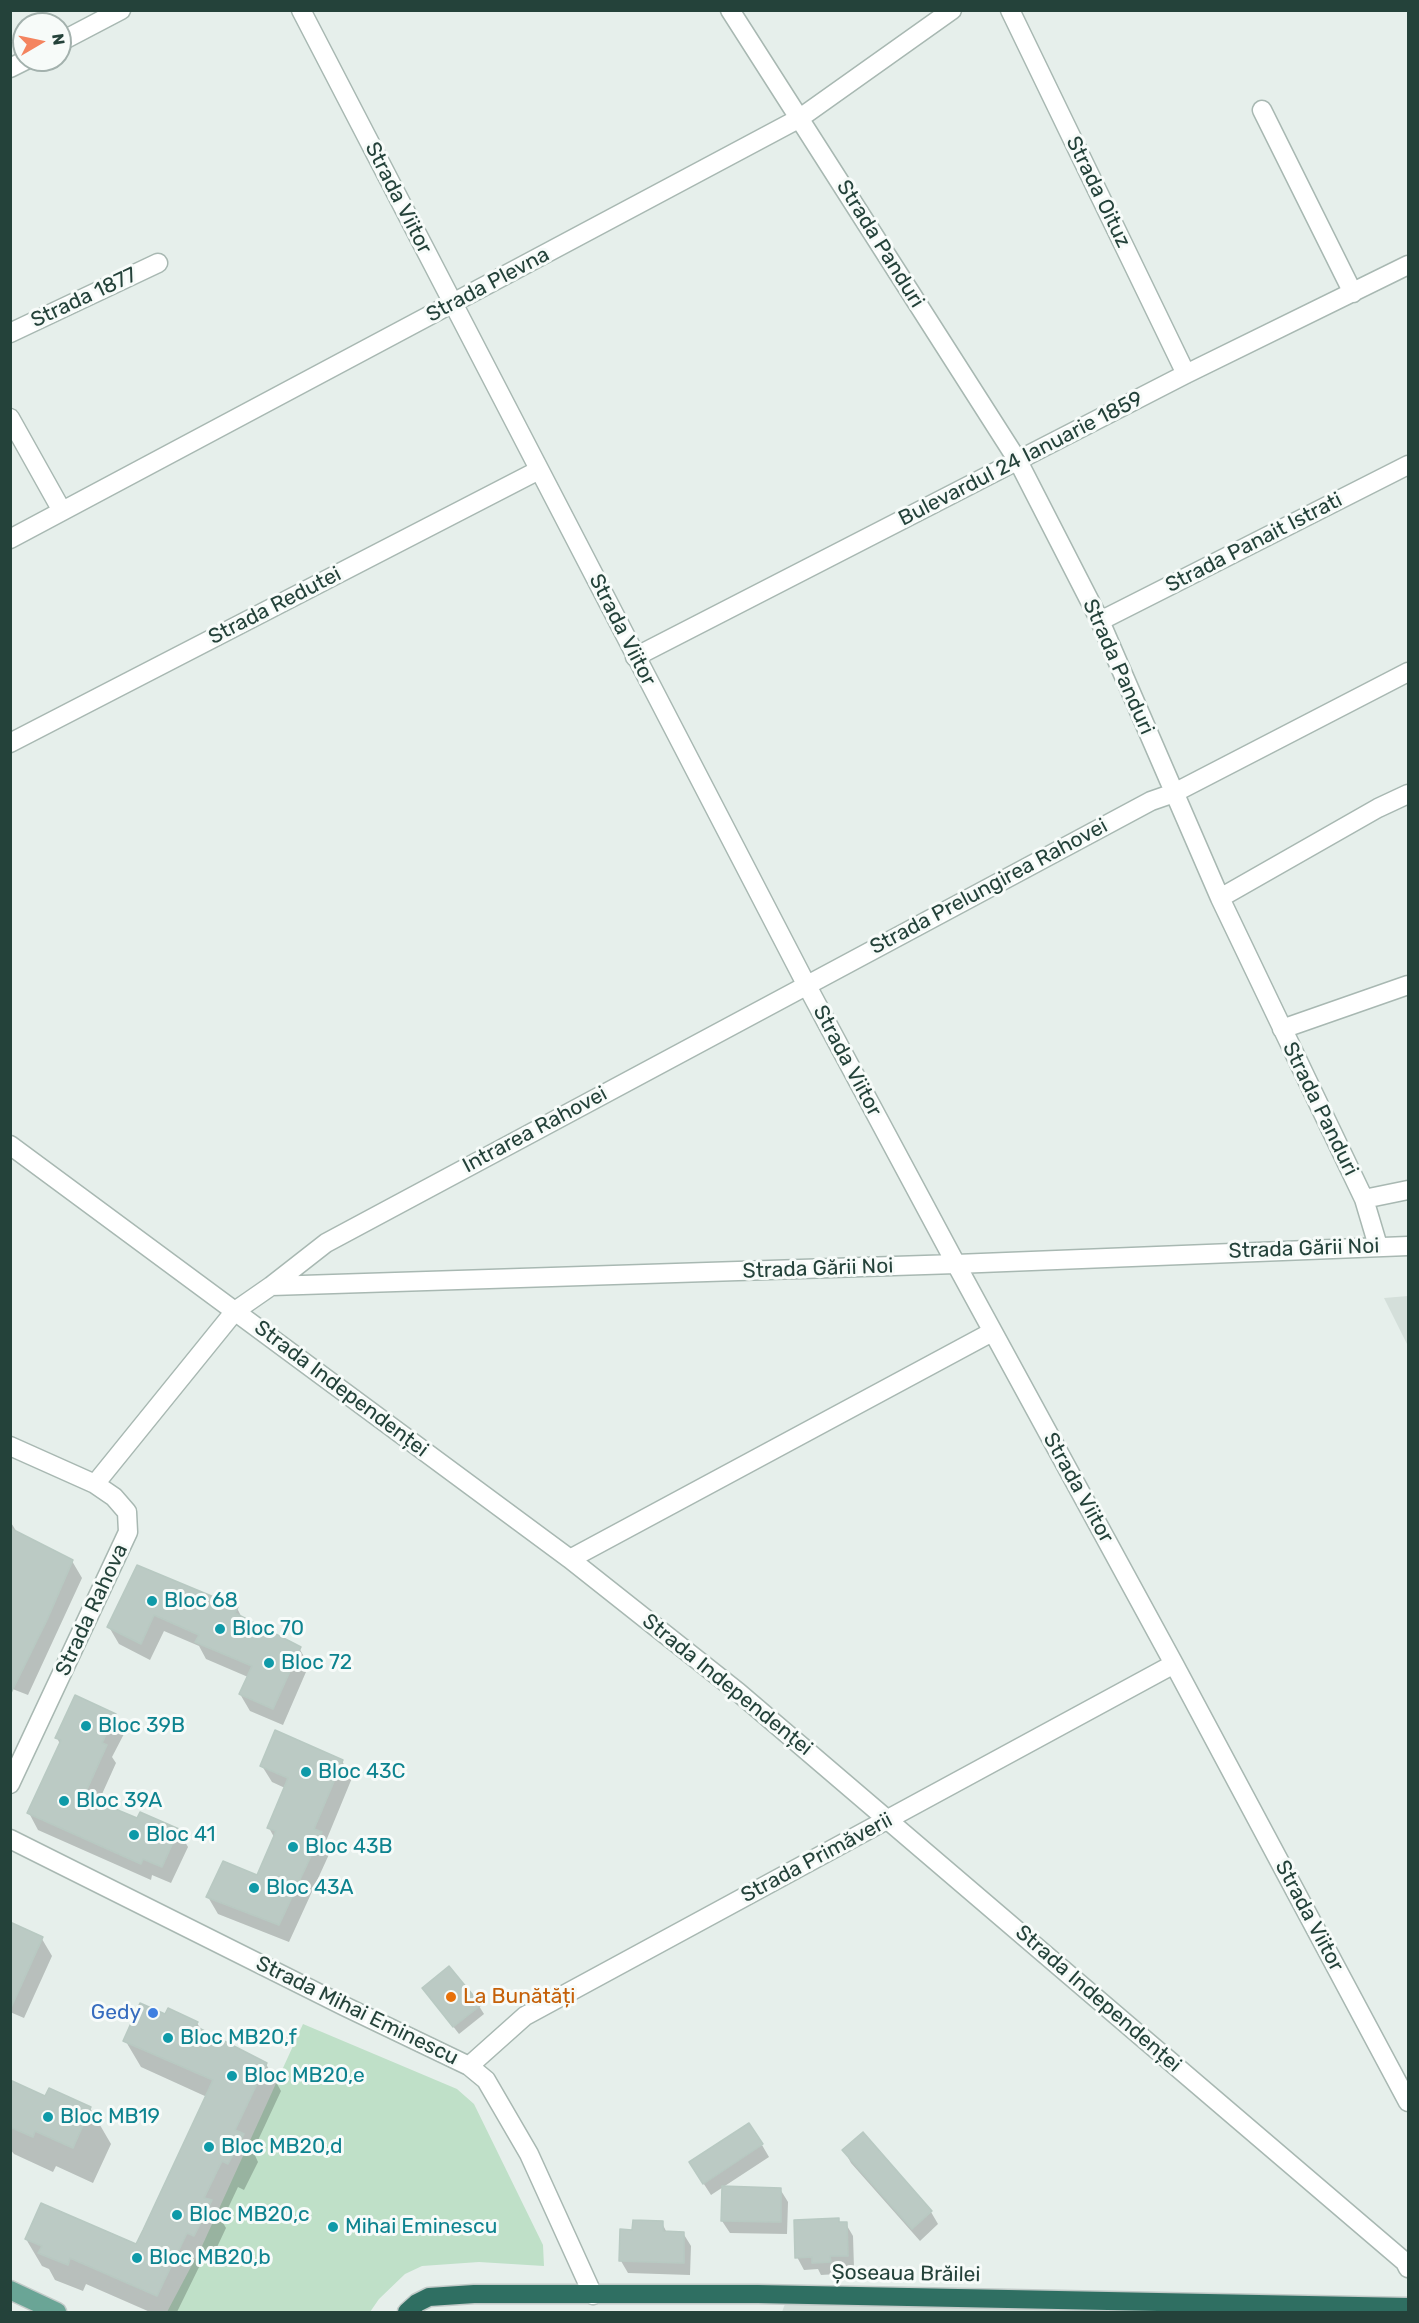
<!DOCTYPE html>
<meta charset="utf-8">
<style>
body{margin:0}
#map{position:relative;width:1419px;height:2323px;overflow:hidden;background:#e6efeb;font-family:Rubik,sans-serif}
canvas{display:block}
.frame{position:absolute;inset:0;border:12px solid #24423a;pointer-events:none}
.north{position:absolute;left:12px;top:12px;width:60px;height:60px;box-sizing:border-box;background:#f7fbf9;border:2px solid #a3b1ad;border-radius:50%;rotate:81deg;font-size:16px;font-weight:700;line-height:24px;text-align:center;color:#24423a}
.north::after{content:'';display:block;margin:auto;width:21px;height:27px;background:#f4845f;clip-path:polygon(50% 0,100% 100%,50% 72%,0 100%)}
</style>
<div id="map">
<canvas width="1419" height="2323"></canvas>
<div class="frame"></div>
<div class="north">N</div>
</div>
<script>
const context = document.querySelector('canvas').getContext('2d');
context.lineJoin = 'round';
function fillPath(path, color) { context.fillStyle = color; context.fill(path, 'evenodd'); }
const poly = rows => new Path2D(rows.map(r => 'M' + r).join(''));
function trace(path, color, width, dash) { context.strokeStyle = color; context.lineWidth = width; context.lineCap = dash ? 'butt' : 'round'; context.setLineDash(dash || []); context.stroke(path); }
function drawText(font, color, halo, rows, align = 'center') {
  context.font = font + ' Rubik,sans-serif'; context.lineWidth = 6; context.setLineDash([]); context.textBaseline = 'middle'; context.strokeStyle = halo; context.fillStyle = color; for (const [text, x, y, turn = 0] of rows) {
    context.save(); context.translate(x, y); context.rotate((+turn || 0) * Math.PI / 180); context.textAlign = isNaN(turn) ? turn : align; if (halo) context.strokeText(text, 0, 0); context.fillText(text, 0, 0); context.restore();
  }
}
const built = poly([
 [1408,1296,1408,1346,1384,1298],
 [786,2301,1131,2312,782,2312]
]);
const green = poly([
 [303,2024,457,2089,474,2104,543,2245,544,2266,479,2262,422,2266,405,2274,379,2299,370,2312,167,2312,202,2246]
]);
const shadow = poly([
 [10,1521,18,1534,72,1561,82,1578,28,1695,10,1688],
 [137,1567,237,1608,243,1620,299,1648,309,1665,283,1725,250,1711,240,1694,248,1677,206,1659,199,1646,164,1631,150,1660,119,1644,109,1627],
 [115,1715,125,1732,112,1757,116,1763,98,1803,138,1820,178,1830,188,1847,171,1883,152,1875,151,1880,38,1830,29,1813,60,1744,57,1738],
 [342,1761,352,1778,326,1841,331,1850,289,1942,218,1914,208,1897,258,1877,274,1837,269,1828,285,1788,272,1782,262,1766],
 [10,1924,42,1939,52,1956,24,2018,10,2012],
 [424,1989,479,2006,484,2014,459,2034],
 [166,2016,197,2023,202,2031,266,2064,281,2091,253,2151,258,2162,244,2190,238,2187,222,2221,226,2228,210,2262,203,2259,177,2312,150,2312,86,2284,83,2291,55,2280,49,2269,42,2266,26,2239,137,2246,207,2097,141,2067,125,2040],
 [10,2082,46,2098,90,2108,111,2144,93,2183,56,2166,53,2172,14,2154,10,2149],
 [863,2134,931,2212,938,2224,920,2241,851,2163,844,2150],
 [762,2145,769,2157,711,2195,698,2175],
 [780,2189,788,2202,787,2234,730,2233,722,2221],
 [838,2219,841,2224,846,2224,853,2236,854,2268,837,2269,837,2274,821,2275,818,2269,804,2270,797,2257],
 [662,2223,667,2233,683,2233,691,2246,690,2275,628,2273,621,2261,634,2232]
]);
const building = poly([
 [10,1528,73,1560,47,1620,10,1695,10,1528],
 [137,1565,238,1607,235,1613,301,1647,273,1709,239,1694,252,1666,195,1642,199,1635,154,1615,141,1644,107,1627,137,1565],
 [75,1695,116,1714,102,1743,107,1745,84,1796,137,1818,140,1812,179,1829,162,1867,143,1859,141,1864,27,1813,61,1740,55,1738,75,1695],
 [275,1730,343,1760,314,1829,322,1832,279,1925,206,1897,223,1861,257,1875,276,1831,267,1828,288,1778,260,1766,275,1730],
 [10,1922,43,1937,10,2010,10,1922],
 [449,1966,481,2005,453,2027,422,1988,449,1966],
 [140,2003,165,2014,168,2008,198,2022,195,2026,267,2063,235,2130,244,2134,228,2164,222,2161,204,2198,212,2200,194,2236,187,2233,157,2296,70,2258,68,2265,38,2253,42,2246,25,2239,41,2203,136,2244,143,2230,213,2080,123,2041,140,2003],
 [10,2080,45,2096,49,2088,91,2107,73,2148,35,2131,33,2137,10,2127,10,2080],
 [749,2123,763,2144,703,2184,689,2162,749,2123],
 [863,2132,932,2211,912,2229,842,2150,863,2132],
 [722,2186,781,2188,781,2222,721,2221,722,2186],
 [839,2218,839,2222,847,2222,848,2256,830,2256,831,2262,812,2263,812,2257,795,2258,794,2220,839,2218],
 [633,2220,663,2221,663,2231,684,2232,684,2263,619,2261,620,2229,632,2230,633,2220]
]);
const minor = poly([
 [301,10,806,984,956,1264,1174,1664,1408,2102],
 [730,10,1018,461,1100,621,1220,898,1364,1199,1378,1246],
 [1010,10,1186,374],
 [60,42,121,10],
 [10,68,26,60],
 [1262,110,1353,293],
 [10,333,158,263],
 [10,418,62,511],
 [10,539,800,118,952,10],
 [1100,621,1408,465],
 [635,657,1186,374,1408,265],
 [10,743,539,470],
 [1220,898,1378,808,1408,794],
 [1282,1029,1408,985],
 [10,1145,570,1559,738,1692,1405,2262,1408,2268],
 [1364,1199,1408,1190],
 [271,1286,326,1243,1151,801,1174,793,1408,672],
 [10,1446,95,1484],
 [570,1559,992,1332],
 [10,1784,128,1532,127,1512,114,1497,95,1484,235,1311,271,1286,956,1264,1408,1246],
 [10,1839,344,2006,469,2066,486,2080,529,2154,593,2295],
 [469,2066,525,2016,1174,1664]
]);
const major = poly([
 [10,2290,57,2312]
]);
const highway = poly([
 [407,2312,417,2303,429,2297,474,2294,758,2294,1408,2307]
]);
const markers = [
 [152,1601,6,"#0f9aa8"],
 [220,1629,6,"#0f9aa8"],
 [269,1663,6,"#0f9aa8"],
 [86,1726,6,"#0f9aa8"],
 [306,1772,6,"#0f9aa8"],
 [64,1801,6,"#0f9aa8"],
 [134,1835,6,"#0f9aa8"],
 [293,1847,6,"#0f9aa8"],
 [254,1888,6,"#0f9aa8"],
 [451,1997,6,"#e8710a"],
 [153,2013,6,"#3f7fe0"],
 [168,2038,6,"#0f9aa8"],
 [232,2076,6,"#0f9aa8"],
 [48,2117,6,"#0f9aa8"],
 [209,2147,6,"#0f9aa8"],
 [177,2215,6,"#0f9aa8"],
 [333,2227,6,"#0f9aa8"],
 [137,2258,6,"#0f9aa8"]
];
const streetNames = [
 ["Strada Oituz",1098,192,64],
 ["Strada Viitor",398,198,63],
 ["Strada Panduri",880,244,58],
 ["Strada Plevna",488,285,-28],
 ["Strada 1877",84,298,-25],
 ["Bulevardul 24 Ianuarie 1859",1021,459,-27],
 ["Strada Panait Istrati",1254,543,-27],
 ["Strada Redutei",275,606,-27],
 ["Strada Viitor",622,630,63],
 ["Strada Panduri",1118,667,66],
 ["Strada Prelungirea Rahovei",989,887,-28],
 ["Strada Viitor",847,1061,62],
 ["Strada Panduri",1320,1109,64],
 ["Intrarea Rahovei",535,1130,-28],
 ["Strada Gării Noi",1304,1249,-2],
 ["Strada Gării Noi",818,1269,-2],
 ["Strada Independenței",341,1389,37],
 ["Strada Viitor",1078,1488,61],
 ["Strada Rahova",92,1610,-65],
 ["Strada Independenței",727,1685,39],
 ["Strada Primăverii",817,1858,-28],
 ["Strada Viitor",1309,1916,62],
 ["Strada Independenței",1098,1999,41],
 ["Strada Mihai Eminescu",357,2011,26],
 ["Șoseaua Brăilei",906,2274,1]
];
const cultureNames = [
 ["Bloc 68",164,1601],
 ["Bloc 70",232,1629],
 ["Bloc 72",281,1663],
 ["Bloc 39B",98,1726],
 ["Bloc 43C",318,1772],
 ["Bloc 39A",76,1801],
 ["Bloc 41",146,1835],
 ["Bloc 43B",305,1847],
 ["Bloc 43A",266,1888],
 ["Bloc MB20,f",180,2038],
 ["Bloc MB20,e",244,2076],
 ["Bloc MB19",60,2117],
 ["Bloc MB20,d",221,2147],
 ["Bloc MB20,c",189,2215],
 ["Mihai Eminescu",345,2227],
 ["Bloc MB20,b",149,2258]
];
const foodNames = [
 ["La Bunătăți",463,1997]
];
const shopNames = [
 ["Gedy",141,2013]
];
fillPath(built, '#d4dfda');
fillPath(green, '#bfe0c8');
fillPath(shadow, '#0003');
fillPath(building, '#bbcac4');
trace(building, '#b8c9c2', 1.5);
trace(minor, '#a8b8b2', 21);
trace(major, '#c2cac8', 21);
trace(highway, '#c2cac8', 21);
trace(minor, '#fff', 18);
trace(major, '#6aa596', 18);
trace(highway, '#2f6f62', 18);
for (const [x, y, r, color] of markers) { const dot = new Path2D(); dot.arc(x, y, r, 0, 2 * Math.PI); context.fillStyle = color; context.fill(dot); trace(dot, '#f7fbf9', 2); }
drawText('21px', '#24423a', '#f7fbf9', streetNames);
drawText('21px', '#0d838f', '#f7fbf9', cultureNames, 'left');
drawText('21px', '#c56008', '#f7fbf9', foodNames, 'left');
drawText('21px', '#366cbe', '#f7fbf9', shopNames, 'right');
</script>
